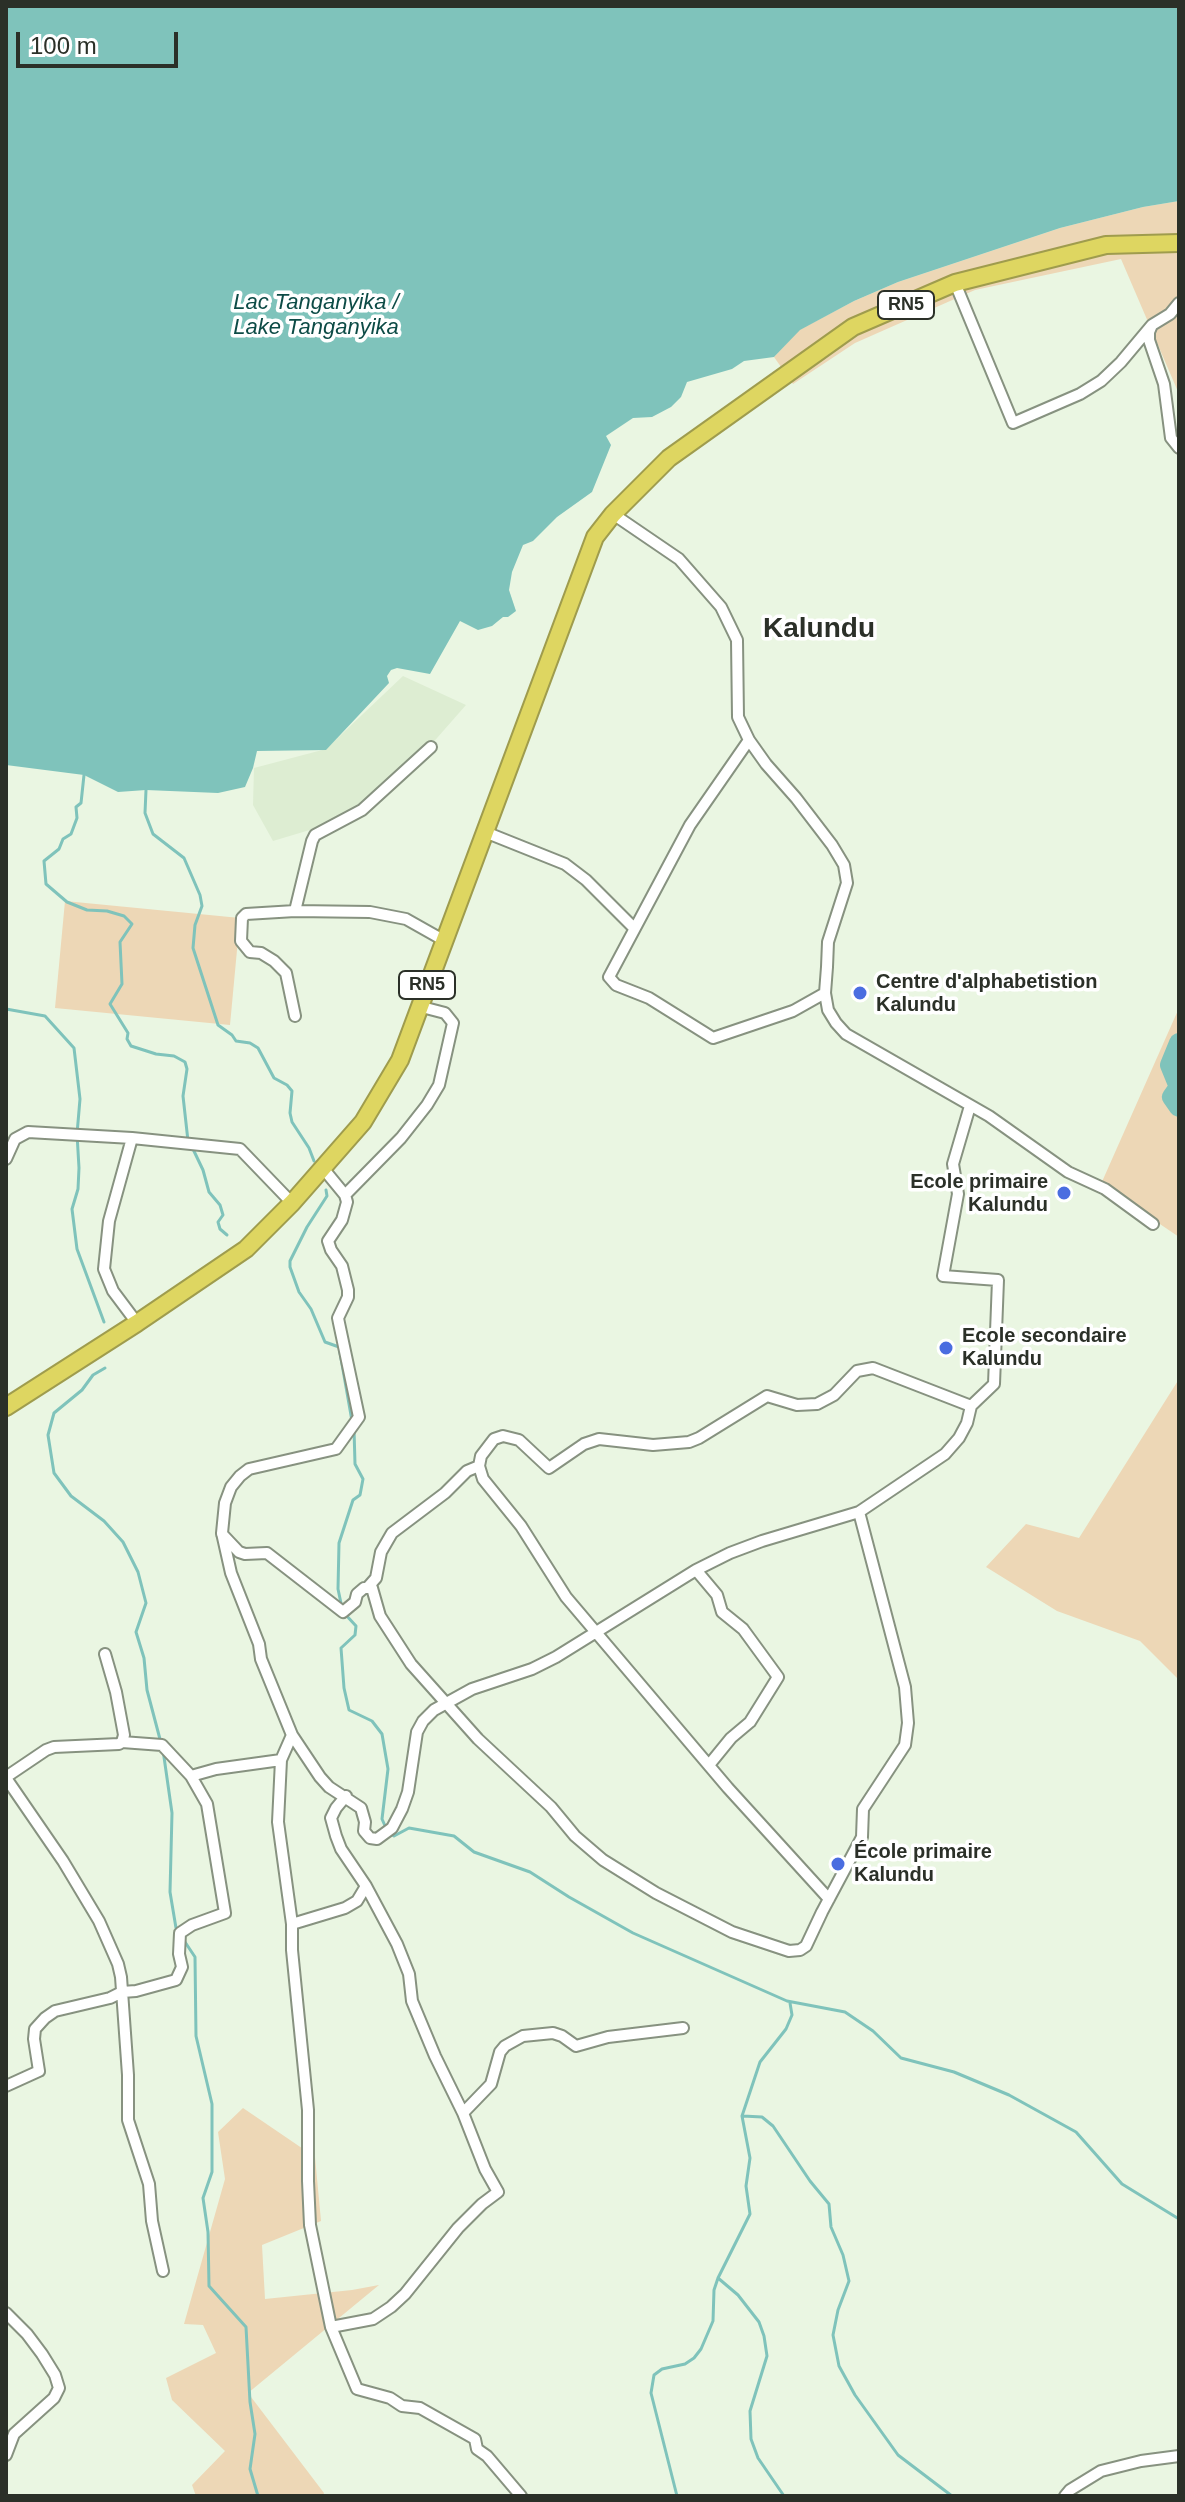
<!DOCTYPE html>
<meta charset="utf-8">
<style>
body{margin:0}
#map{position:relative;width:1185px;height:2502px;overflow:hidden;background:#eaf6e2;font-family:Arial,sans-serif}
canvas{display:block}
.frame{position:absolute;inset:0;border:8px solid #2b3028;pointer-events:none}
.scale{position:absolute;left:16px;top:32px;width:162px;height:36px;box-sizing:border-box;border:4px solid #2b3028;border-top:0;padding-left:10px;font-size:24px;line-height:28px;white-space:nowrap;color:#2b3028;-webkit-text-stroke:6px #fff;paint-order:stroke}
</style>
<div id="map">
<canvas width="1185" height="2502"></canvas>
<div class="frame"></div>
<div class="scale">100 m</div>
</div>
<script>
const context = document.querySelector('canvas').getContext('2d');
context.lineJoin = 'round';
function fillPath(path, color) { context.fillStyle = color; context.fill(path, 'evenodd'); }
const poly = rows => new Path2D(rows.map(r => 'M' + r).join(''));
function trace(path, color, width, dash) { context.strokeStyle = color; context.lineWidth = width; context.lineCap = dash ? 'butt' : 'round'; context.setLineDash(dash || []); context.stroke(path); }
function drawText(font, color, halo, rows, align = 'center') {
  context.font = font + ' Arial,sans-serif'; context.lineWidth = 7; context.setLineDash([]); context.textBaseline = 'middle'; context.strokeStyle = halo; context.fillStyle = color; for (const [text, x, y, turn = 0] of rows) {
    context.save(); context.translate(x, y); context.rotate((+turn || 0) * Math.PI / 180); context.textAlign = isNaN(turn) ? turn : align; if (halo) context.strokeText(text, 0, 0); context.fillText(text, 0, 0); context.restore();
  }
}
const built = poly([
 [403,676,466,705,430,746,360,808,313,829,273,841,253,805,254,768,326,749]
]);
const green = poly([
 [1179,201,1179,394,1121,259,975,290,855,343,793,384,774,357,799,330,854,301,898,282,1060,228,1143,207],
 [65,901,240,918,230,1025,55,1008],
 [1179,1008,1179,1237,1101,1184],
 [1179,1379,1179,1680,1140,1641,1057,1611,986,1567,1026,1524,1079,1538],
 [243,2108,315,2157,321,2221,262,2245,265,2299,352,2290,379,2285,248,2393,324,2493,323,2496,196,2496,192,2485,225,2451,172,2400,166,2378,216,2353,203,2325,184,2324,225,2179,218,2132]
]);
const water = poly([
 [6,6,1179,6,1179,201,1143,207,1060,228,898,282,854,301,800,330,774,357,744,361,732,369,687,382,681,397,671,407,652,417,633,418,606,436,611,445,592,492,557,517,533,541,523,545,512,572,509,590,516,611,508,617,503,617,492,626,478,630,460,621,430,674,397,668,391,670,387,676,389,683,326,750,257,751,253,768,245,787,218,793,146,790,118,792,84,775,6,765]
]);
const stream = poly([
 [84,775,81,803,76,807,77,818,71,834,63,839,59,849,44,861,46,884,67,902,87,910,107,911,124,916,132,924,120,942,122,984,110,1004,128,1033,127,1039,131,1046,156,1054,174,1056,185,1062,187,1069,183,1096,188,1141],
 [146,790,145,813,153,834,184,858,200,895,202,906,195,925,193,948,218,1025,232,1035,236,1041,250,1043,258,1048,274,1078,287,1085,292,1091,290,1113,292,1122,309,1148,314,1161],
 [6,1009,45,1016,74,1048,80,1099,77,1134,79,1168,78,1189,72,1209,77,1249,104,1322],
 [192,1147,203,1170,209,1192,220,1205,223,1215,218,1222,220,1229,227,1235],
 [326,1190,327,1196,307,1227,290,1261,290,1267,299,1292,311,1309,325,1342,339,1347,352,1421],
 [105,1368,93,1375,82,1390,54,1413,48,1435,54,1473,71,1496,104,1521,123,1542,138,1572,146,1603,136,1632,144,1658,147,1690,161,1743],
 [342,1608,338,1589,339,1543,353,1500,360,1495,363,1479,355,1464,354,1429],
 [345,1614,356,1626,355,1635,341,1648,344,1688,349,1710,372,1721,382,1734,388,1769,382,1819,386,1828],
 [163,1750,172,1813,170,1892,176,1928,179,1933],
 [391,1834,394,1836,409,1828,454,1836,474,1852,530,1872,569,1897,633,1933,787,2001,845,2012,873,2031,901,2058,954,2072,1009,2095,1076,2132,1122,2184,1179,2219],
 [183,1939,195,1957,196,2036,212,2104,212,2172,203,2198,208,2232,209,2286,246,2327,250,2402,255,2434,250,2469,258,2496],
 [743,2116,762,2117,773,2126,810,2181,829,2204,831,2227,843,2255,849,2281,838,2310,833,2335,839,2366,855,2395,898,2455,952,2496],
 [718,2278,738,2295,759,2322,764,2336,767,2356,750,2411,751,2439,758,2458,784,2496],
 [677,2496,651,2393,654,2375,662,2369,685,2364,694,2358,701,2349,713,2321,714,2290,718,2278,750,2214,746,2186,750,2158,742,2116,760,2062,786,2029,792,2015,790,2003]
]);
const river = poly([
 [1179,1043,1170,1065,1179,1087,1172,1097,1179,1107]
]);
const minor = poly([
 [955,283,1013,423,1080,394,1101,381,1121,362,1152,325],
 [1179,303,1170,314,1152,325,1149,332,1149,340,1164,384,1171,438,1179,448],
 [613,514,679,559,721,607,737,640,738,717,749,740,766,764,796,798,832,845,844,865,847,883,828,942,827,967,825,993,828,1010,836,1023,846,1034,989,1116,1068,1172,1105,1189,1153,1224],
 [749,740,690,825,609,977,616,985,649,998,713,1038,793,1011,825,993],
 [485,832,565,864,586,880,634,928],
 [295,911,312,841,315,835,362,810,431,747],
 [295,1016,286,973,274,961,261,953,250,952,241,941,242,918,246,914,295,911,370,912,406,919,445,941],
 [6,1159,15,1139,28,1132,132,1138],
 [322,1167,345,1195,347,1202,342,1220,328,1241,331,1250,342,1266,348,1290,348,1297,338,1318,339,1323,359,1417,336,1449,249,1469,240,1476,231,1487,225,1503,222,1533,231,1573,259,1644,261,1659,292,1735,320,1777,329,1787,361,1808,365,1822,364,1831,370,1838,377,1839,392,1828,402,1809,408,1792,417,1732,423,1721,434,1710,472,1689,532,1669,556,1657,696,1570,730,1553,762,1541,859,1512,945,1454,959,1438,967,1423,971,1406,994,1384,998,1280,943,1276,958,1194,953,1164,970,1106],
 [345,1195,401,1138,427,1105,439,1085,453,1023,445,1013,418,1006],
 [137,1323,113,1291,104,1269,109,1221,132,1138,240,1149,292,1203],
 [222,1534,239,1552,245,1554,267,1553,343,1612,355,1602,357,1594,364,1588,372,1588,380,1616,411,1664,478,1739,551,1807,575,1836,603,1860,656,1893,732,1932,789,1951,800,1950,806,1946,822,1912,862,1837,863,1809,905,1745,908,1723,905,1687,859,1512],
 [696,1570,717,1595,722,1612,743,1629,778,1677,750,1722,731,1738,709,1765],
 [368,1587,376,1578,381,1552,392,1533,445,1493,467,1471,479,1466],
 [105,1654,116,1692,124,1735,122,1742],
 [281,1760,278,1822,292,1924],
 [6,1777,46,1750,54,1747,119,1744,122,1742,162,1745,191,1776,216,1769,281,1760,292,1735],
 [6,1778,63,1861,99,1921,118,1964,121,1977,128,2075,128,2120,149,2184,152,2221,163,2271],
 [366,1886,357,1901,345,1908,292,1924,292,1950,308,2110,308,2181,310,2225,331,2327,357,2389,390,2398,402,2406,420,2408,475,2439,477,2449,487,2456,521,2496],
 [829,1899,728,1788,566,1597,521,1526,483,1479,479,1466,481,1456,494,1439,503,1436,519,1440,549,1468,584,1444,599,1439,653,1445,689,1442,699,1438,767,1396,797,1405,817,1404,834,1395,857,1371,873,1368,971,1406],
 [6,2086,39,2071,34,2039,35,2029,45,2018,55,2011,110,1998,122,1992,136,1991,176,1980,182,1967,179,1954,180,1933,192,1925,225,1913,207,1804,191,1776],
 [463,2113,491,2084,500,2052,505,2046,523,2036,553,2033,562,2036,576,2046,608,2037,683,2028],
 [6,2313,27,2334,42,2354,55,2375,59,2388,54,2398,14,2434,6,2455],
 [331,2327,373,2319,391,2307,405,2294,458,2228,482,2204,498,2192,485,2169,463,2113,435,2056,412,2001,409,1974,397,1944,366,1886,341,1849,336,1836,331,1818,336,1808,346,1796],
 [1065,2496,1070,2490,1101,2471,1141,2461,1179,2456]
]);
const highway = poly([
 [6,1407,137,1323,246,1249,292,1203,363,1122,400,1060,595,537,613,514,669,458,853,327,955,283,1106,245,1179,243]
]);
const markers = [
 [860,993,8,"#4a6de0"],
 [1064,1193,8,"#4a6de0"],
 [946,1348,8,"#4a6de0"],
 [838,1864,8,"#4a6de0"]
];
const shields = [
 [906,305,56],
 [427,985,56]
];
const shieldNames = [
 ["RN5",906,305],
 ["RN5",427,985]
];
const poiNames = [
 ["Centre d'alphabetistion",876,982],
 ["Kalundu",876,1005],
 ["Ecole primaire",1048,1182,"right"],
 ["Kalundu",1048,1205,"right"],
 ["Ecole secondaire",962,1336],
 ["Kalundu",962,1359],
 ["École primaire",854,1852],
 ["Kalundu",854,1875]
];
const waterNames = [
 ["Lac Tanganyika /",316,303],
 ["Lake Tanganyika",316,328]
];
const districtNames = [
 ["Kalundu",819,629]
];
fillPath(built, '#ddedd2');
fillPath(green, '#edd7b6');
fillPath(water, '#7fc3bb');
trace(stream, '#7fc3bb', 3);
trace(river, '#7fc3bb', 20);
trace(minor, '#879280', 14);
trace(highway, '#9f9c4d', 20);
trace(minor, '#fff', 10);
trace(highway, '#ded661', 16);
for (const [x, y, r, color] of markers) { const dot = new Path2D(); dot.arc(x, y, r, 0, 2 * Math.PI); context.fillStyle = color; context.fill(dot); trace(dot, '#fff', 3); }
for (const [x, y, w] of shields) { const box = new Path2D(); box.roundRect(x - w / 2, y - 14, w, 28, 6); context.fillStyle = '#fff'; context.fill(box); trace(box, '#2b3028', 2); }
drawText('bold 18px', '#2b3028', null, shieldNames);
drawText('bold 20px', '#2b3028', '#fff', poiNames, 'left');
drawText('italic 22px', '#0d4b46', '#fff', waterNames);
drawText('bold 28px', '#2b3028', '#fff', districtNames);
</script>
